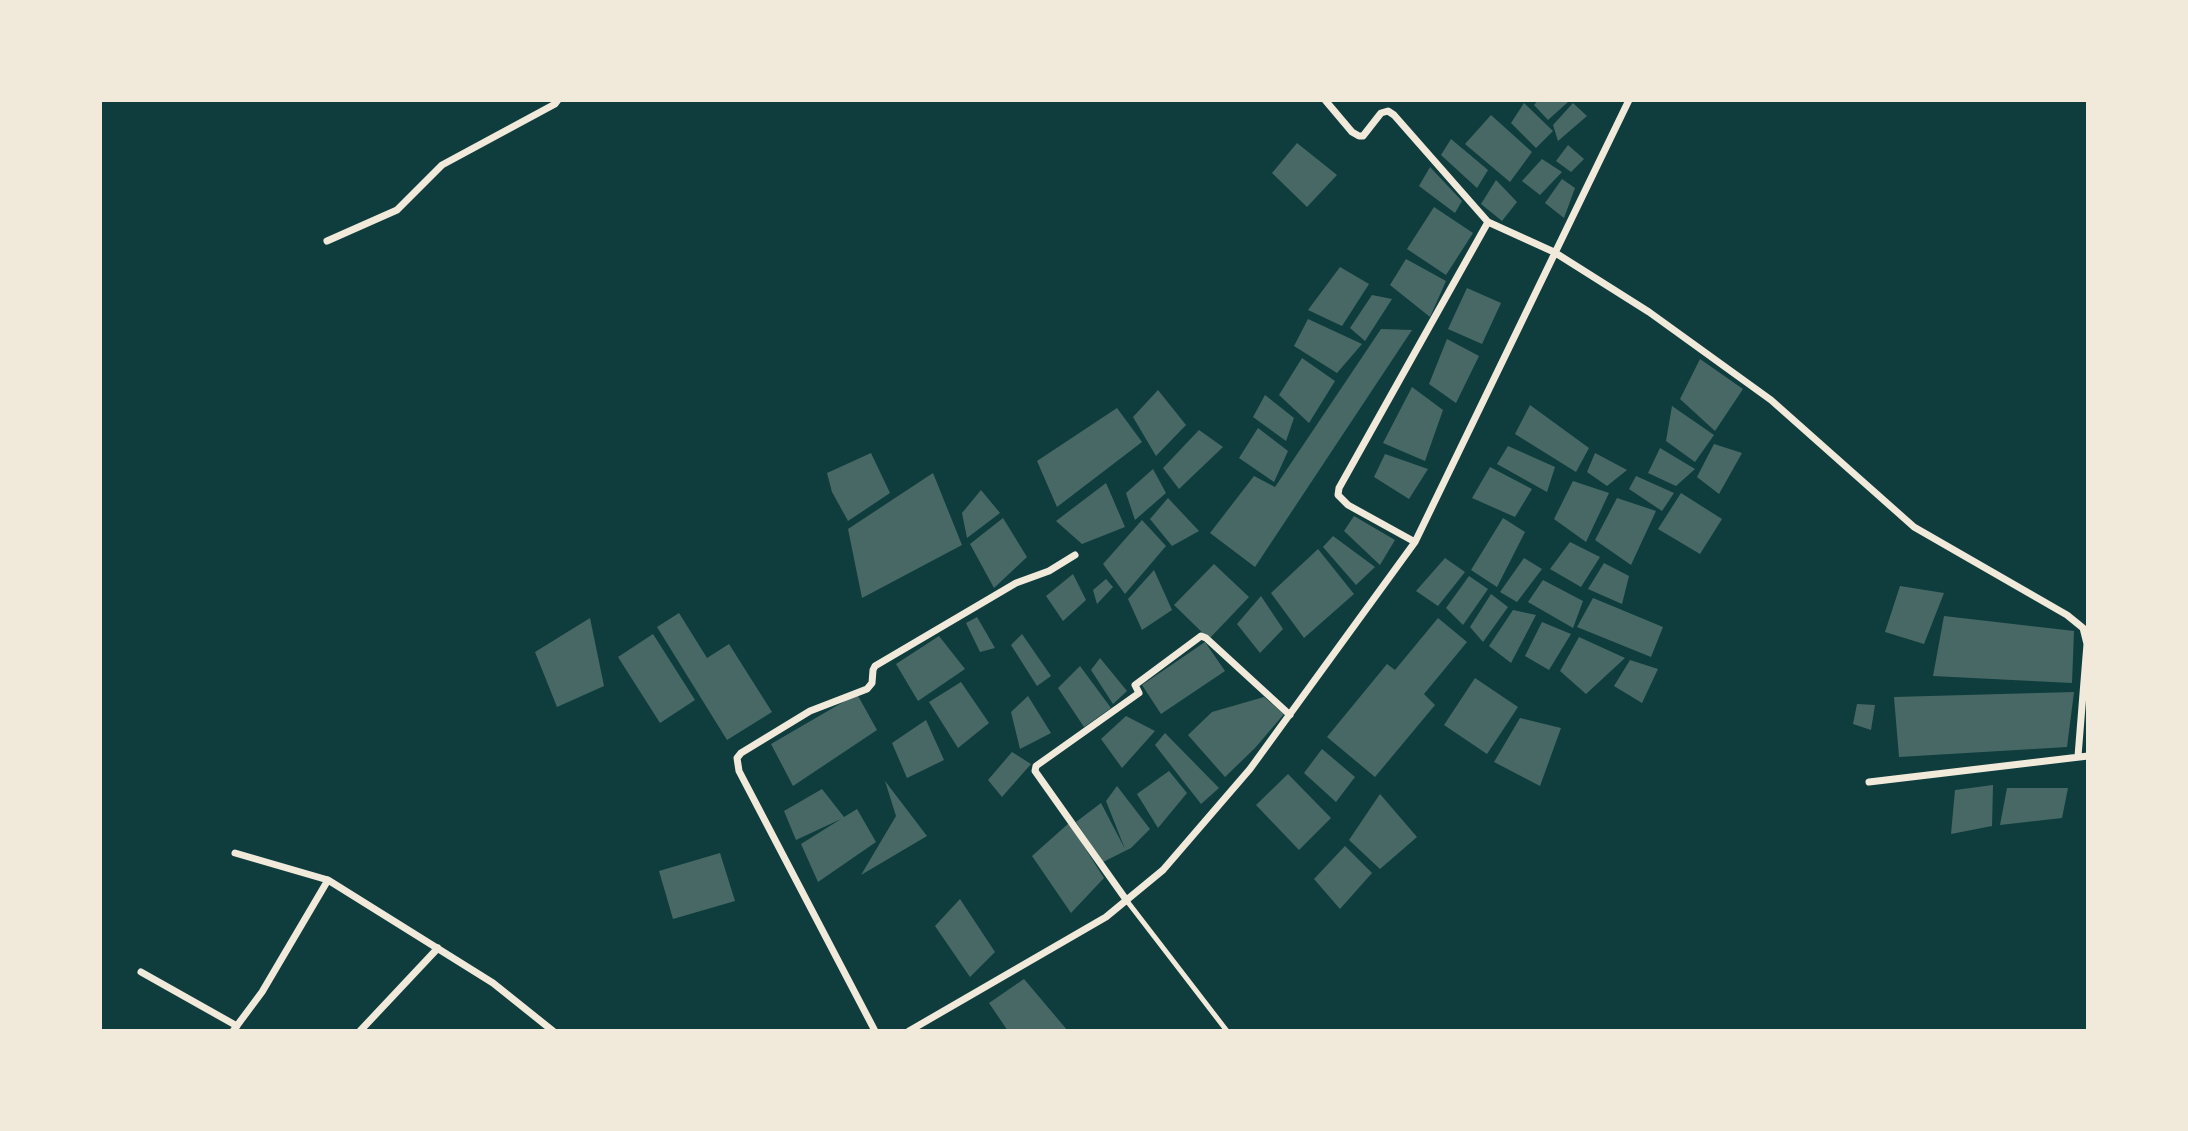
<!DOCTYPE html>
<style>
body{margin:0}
#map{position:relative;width:2188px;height:1131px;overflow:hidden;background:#0f3d3e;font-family:"Open Sans",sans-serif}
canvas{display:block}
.frame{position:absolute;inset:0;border:102px solid #f1e9da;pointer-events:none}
</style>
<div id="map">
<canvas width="2188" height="1131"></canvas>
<div class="frame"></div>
</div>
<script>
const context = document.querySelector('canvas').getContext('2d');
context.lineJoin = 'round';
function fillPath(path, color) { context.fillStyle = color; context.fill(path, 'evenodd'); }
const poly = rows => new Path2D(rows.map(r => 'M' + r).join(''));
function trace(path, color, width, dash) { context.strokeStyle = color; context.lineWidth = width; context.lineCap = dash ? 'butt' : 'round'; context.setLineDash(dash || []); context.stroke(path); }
const building = poly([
 [1538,100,1566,100,1568,102,1548,120,1534,105],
 [1524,103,1553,131,1536,148,1511,123],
 [1573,103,1587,116,1558,141,1553,125],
 [1491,115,1532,152,1510,182,1465,144],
 [1451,139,1488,170,1477,188,1441,155],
 [1297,143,1337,175,1307,207,1272,173],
 [1568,145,1584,159,1571,172,1556,161],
 [1542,159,1562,172,1540,195,1522,181],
 [1430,167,1462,201,1455,213,1419,186],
 [1562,179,1575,188,1564,218,1545,203],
 [1496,180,1517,202,1502,221,1481,204],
 [1434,207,1473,233,1446,275,1407,249],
 [1406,259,1446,281,1430,317,1390,285],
 [1340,267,1369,284,1342,326,1308,310],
 [1467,288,1501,303,1482,344,1448,329],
 [1372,295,1392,299,1365,341,1350,328],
 [1308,319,1362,344,1337,373,1294,346],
 [1381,329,1412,330,1255,567,1210,533,1254,476,1275,487],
 [1447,339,1479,356,1456,403,1429,384],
 [1302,358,1335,381,1309,423,1279,395],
 [1700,359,1743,389,1715,431,1680,399],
 [1412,387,1443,410,1425,461,1383,443],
 [1158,390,1186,425,1156,456,1133,417],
 [1265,395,1294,418,1286,441,1253,417],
 [1530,405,1589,448,1576,472,1515,434],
 [1672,406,1714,435,1695,462,1666,441],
 [1117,408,1142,442,1057,507,1037,461],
 [1258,428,1288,451,1274,482,1239,458],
 [1199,430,1223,447,1179,489,1163,468],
 [1714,444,1742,453,1719,494,1697,477],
 [1508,446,1555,467,1547,492,1497,464],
 [1660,448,1695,469,1676,486,1648,473],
 [871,453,890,493,848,521,832,492,827,473],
 [1595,453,1627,470,1607,486,1587,472],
 [1385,454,1428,469,1409,499,1374,477],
 [1490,467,1532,489,1515,517,1472,498],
 [1153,469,1166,493,1135,520,1126,493],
 [933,473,962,545,862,598,848,529],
 [1636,476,1674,493,1662,511,1629,489],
 [1573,481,1609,493,1586,542,1554,519],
 [1106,483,1125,527,1082,544,1056,521],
 [981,490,1000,513,967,538,962,513],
 [1681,493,1722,519,1700,554,1658,529],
 [1168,498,1199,531,1172,546,1150,519],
 [1617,498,1656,511,1631,565,1595,540],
 [1354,516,1395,540,1380,565,1344,531],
 [1003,518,1027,557,994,588,970,544],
 [1503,518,1525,532,1497,587,1471,570],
 [1142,520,1166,546,1125,594,1103,564],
 [1333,536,1375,567,1356,585,1323,547],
 [1570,542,1600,557,1581,587,1550,569],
 [1318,549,1354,594,1304,638,1271,593],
 [1445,558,1465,572,1438,606,1416,591],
 [1524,558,1542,569,1517,602,1500,592],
 [1604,563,1629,576,1622,604,1588,589],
 [1214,564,1249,597,1209,639,1174,605],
 [1154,570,1172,610,1142,630,1128,599],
 [1073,574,1086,600,1063,621,1046,596],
 [1469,576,1488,589,1463,625,1446,608],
 [1106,579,1113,587,1097,604,1093,590],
 [1543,580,1583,601,1573,628,1528,602],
 [1900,586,1944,593,1924,644,1885,632],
 [1491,594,1508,607,1483,642,1470,627],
 [1261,596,1283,629,1260,653,1237,624],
 [1593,598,1663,627,1651,657,1577,627],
 [1513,610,1536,615,1511,663,1489,646],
 [679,613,707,658,729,644,772,712,727,740,657,627],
 [1944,616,2074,631,2072,683,1933,676],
 [977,617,995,648,980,652,966,623],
 [590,618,604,686,557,707,535,652],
 [1438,618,1467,642,1424,694,1435,705,1375,777,1327,737,1387,664,1395,670],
 [1542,622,1571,634,1549,670,1525,656],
 [653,634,695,700,660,723,618,657],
 [1022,634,1051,676,1037,686,1011,645],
 [939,636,965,669,918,701,896,664],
 [1579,637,1625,658,1586,694,1560,671],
 [1205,642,1225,671,1161,714,1142,685],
 [1100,658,1127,691,1113,704,1091,670],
 [1630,660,1658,669,1642,703,1614,686],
 [1080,666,1111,708,1084,727,1058,688],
 [1475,678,1518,707,1487,754,1444,725],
 [961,682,989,723,958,748,929,702],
 [2074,692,2067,747,1899,757,1894,697],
 [857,694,877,730,793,786,771,744],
 [1028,696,1051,733,1020,749,1011,712],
 [1264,697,1284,714,1255,748,1225,777,1188,735,1212,712],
 [1857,704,1875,705,1871,730,1853,724],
 [1126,716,1155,731,1122,768,1101,739],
 [1520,718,1561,728,1540,786,1494,762],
 [926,720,944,760,907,778,892,743],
 [1165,733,1219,788,1201,804,1155,745],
 [1322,749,1355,777,1336,802,1304,773],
 [1012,752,1031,764,1002,797,988,780],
 [1169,771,1187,793,1158,828,1137,794],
 [1288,774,1331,818,1299,850,1256,805],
 [885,781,927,836,861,875,896,816],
 [1993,785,1992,826,1951,834,1955,790],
 [1117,786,1150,829,1131,848,1103,862,1076,822,1101,803,1125,849,1106,801],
 [2007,788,2068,788,2062,818,2000,825],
 [822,789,844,817,857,809,876,842,818,882,801,844,841,819,796,840,784,811],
 [1380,794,1417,837,1380,869,1349,840],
 [1069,823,1104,878,1071,913,1032,856],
 [1345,846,1372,873,1340,909,1314,879],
 [720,853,735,901,673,919,659,871],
 [960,899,995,952,970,977,935,926],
 [1024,979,1068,1031,1008,1031,989,1003]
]);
const service = poly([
 [1127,901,1227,1031]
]);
const minor = poly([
 [1325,100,1352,132,1359,136,1363,136,1381,113,1388,111,1394,115,1488,222,1554,252,1649,312,1771,400,1914,527,2067,615,2083,628,2087,644,2078,756],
 [327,241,397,210,442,165,555,104,558,100],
 [1415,542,1348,505,1338,495,1339,488,1488,222],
 [1869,782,2088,756],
 [235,853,328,880,493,983,553,1031],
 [1127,901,1035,771,1036,766,1139,693,1135,685,1201,636,1206,638,1290,715],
 [141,972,237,1026],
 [233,1031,262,992,328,880],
 [360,1031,438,948],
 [875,1031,739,771,737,758,741,753,810,711,867,689,872,683,873,670,875,666,1016,583,1049,571,1075,555],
 [909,1031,1106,917,1163,870,1250,769,1415,542,1629,100]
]);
fillPath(building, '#486865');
trace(service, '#f1e9da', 5);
trace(minor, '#f1e9da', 7);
</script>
